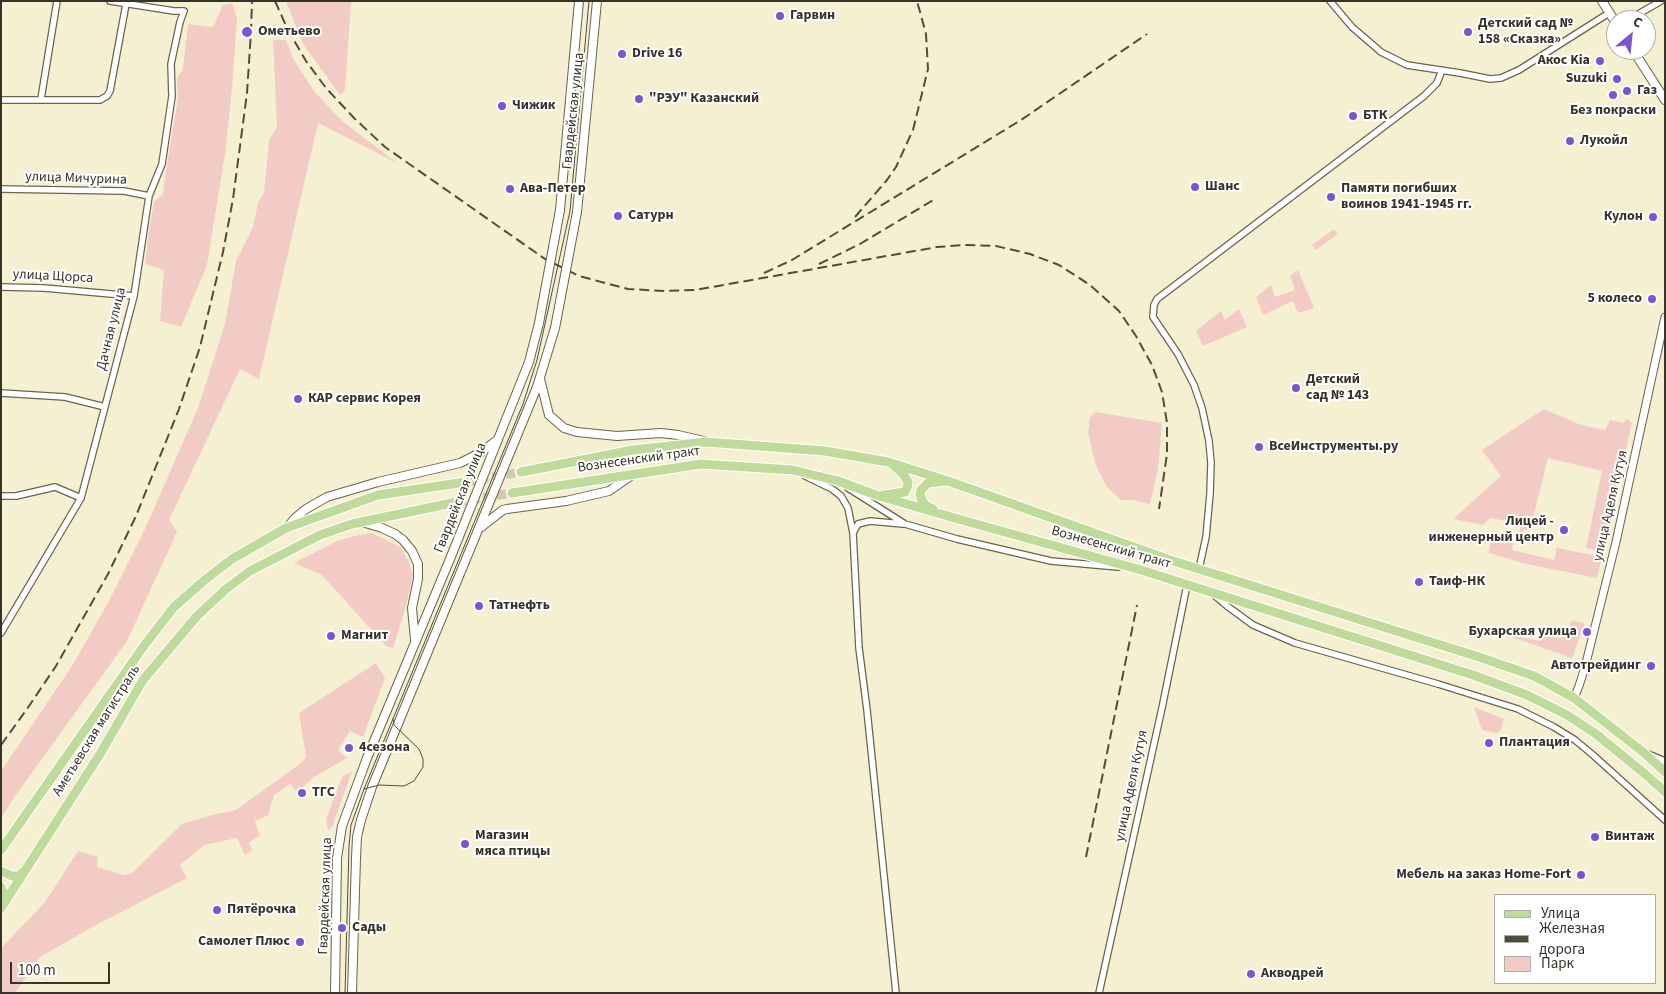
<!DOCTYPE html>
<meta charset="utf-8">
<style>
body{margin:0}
#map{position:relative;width:1666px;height:994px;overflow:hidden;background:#f6f0d3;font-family:"Source Sans 3",sans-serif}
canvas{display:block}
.frame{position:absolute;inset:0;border:2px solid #363328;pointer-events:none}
.legend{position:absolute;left:1494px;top:894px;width:162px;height:90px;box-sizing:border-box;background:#fff;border:1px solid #afada9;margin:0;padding:6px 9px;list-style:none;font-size:15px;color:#363328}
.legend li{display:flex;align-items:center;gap:10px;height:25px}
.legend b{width:25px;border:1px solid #afada9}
.north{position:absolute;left:1606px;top:10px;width:50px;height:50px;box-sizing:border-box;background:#fff;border:1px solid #afada9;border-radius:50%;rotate:28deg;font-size:14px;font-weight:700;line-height:20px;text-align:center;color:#363328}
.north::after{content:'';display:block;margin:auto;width:18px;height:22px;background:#7c54cd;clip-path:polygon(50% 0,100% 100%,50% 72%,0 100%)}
.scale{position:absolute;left:10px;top:962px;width:100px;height:22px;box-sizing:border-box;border:2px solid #363328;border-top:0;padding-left:6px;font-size:15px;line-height:18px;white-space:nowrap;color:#363328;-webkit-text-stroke:4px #fff;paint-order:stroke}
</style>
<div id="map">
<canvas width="1666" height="994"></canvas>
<div class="frame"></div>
<ul class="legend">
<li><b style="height:6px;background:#bedb9b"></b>Улица</li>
<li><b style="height:6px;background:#504d3f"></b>Железная дорога</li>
<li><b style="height:14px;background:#f2ccc4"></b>Парк</li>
</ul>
<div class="north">С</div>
<div class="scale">100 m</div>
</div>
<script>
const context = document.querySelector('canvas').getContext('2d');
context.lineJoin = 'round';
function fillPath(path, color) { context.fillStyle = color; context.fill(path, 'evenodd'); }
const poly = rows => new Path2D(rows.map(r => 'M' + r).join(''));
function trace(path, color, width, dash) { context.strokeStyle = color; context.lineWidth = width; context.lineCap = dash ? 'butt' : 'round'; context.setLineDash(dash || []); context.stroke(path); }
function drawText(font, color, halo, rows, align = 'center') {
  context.font = font + ' "Source Sans 3",sans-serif'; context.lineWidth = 4; context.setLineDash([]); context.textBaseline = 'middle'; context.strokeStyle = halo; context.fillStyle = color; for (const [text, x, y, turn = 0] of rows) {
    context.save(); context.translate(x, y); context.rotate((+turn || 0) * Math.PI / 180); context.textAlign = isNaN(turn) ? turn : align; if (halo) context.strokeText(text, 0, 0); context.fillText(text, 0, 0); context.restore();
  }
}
const green = poly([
 [286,1,351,1,345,90,340,95,303,44],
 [232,3,237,19,232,89,225,154,207,265,181,327,160,321,164,270,145,264,148,238,154,201,163,195,165,177,178,98,177,78,183,68,188,24,213,27,223,5],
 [273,40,286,40,294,60,314,91,341,120,397,163,318,123,259,379,240,369,169,520,177,532,127,641,13,799,1,818,1,771,72,666,109,601,144,531,198,408,225,324,236,261,253,227,258,203,264,192,269,140,277,127],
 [1334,229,1338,234,1316,250,1312,245],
 [1298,270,1314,308,1298,313,1293,301,1263,315,1256,297,1271,285,1275,297,1295,290,1290,276],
 [1239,309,1247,327,1203,346,1196,331,1221,311,1225,320],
 [1544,409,1581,425,1605,430,1610,420,1623,423,1627,419,1632,423,1603,551,1586,548,1602,471,1548,458,1530,530,1524,529,1522,537,1514,537,1512,550,1554,560,1557,548,1602,557,1597,578,1522,563,1489,553,1492,531,1518,535,1522,524,1490,518,1483,525,1453,519,1501,476,1482,450],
 [1095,412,1162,423,1158,469,1150,504,1132,500,1121,500,1107,487,1096,466,1088,433,1090,417],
 [372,533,400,547,408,560,413,575,405,610,393,648,386,646,322,575,294,563,337,541,354,536],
 [1572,620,1585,624,1572,658,1497,632,1540,641,1544,635,1560,638,1567,631],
 [376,663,385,678,363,737,350,731,338,750,347,758,314,777,297,792,290,784,274,795,268,815,255,821,260,836,249,842,252,850,245,855,237,838,204,845,180,865,187,878,94,926,40,957,15,993,1,993,1,950,5,944,45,902,78,851,98,857,97,867,124,875,132,873,182,824,208,816,236,810,301,763,306,757,299,713],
 [1474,707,1504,719,1500,731,1497,733,1482,730],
 [352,771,332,827,328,830,326,819,342,777]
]);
const primaryTunnel = poly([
 [466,482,521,472],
 [457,502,512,493]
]);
const minor = poly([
 [1330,1,1352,27,1381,52,1407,65,1460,73,1490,79,1501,78,1519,70,1609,13],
 [1628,20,1661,1],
 [41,99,57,1],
 [1,100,100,100,107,96,110,91,126,4],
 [1,189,124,191,149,196],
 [1,287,44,288,134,296],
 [1,393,65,397,105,407],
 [805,476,832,489,841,496,848,508,853,533,859,648,867,710,896,993],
 [848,488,905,524,957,539,1051,561,1118,567],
 [1,496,16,496,55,487,81,498],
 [853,533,858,524,870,521,903,524],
 [1199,569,1206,537,1210,494,1211,463,1209,441,1202,408,1194,385,1178,354,1153,317,1154,305,1157,299,1424,96,1437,83,1442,70],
 [1214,595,1227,606,1253,625,1295,643,1438,684,1518,709,1554,727,1575,740,1593,755,1665,820],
 [1,633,81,498,134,296,149,196,162,164,172,96,171,64,180,22,184,11,174,11,110,1],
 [1648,754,1665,761],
 [1099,993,1162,708,1187,585]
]);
const tertiary = poly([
 [1574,698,1579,686,1585,667,1616,542,1665,317]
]);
const secondary = poly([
 [1602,1,1616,23],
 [1633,50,1665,100],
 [560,210,579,1],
 [577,212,597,1],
 [540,379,549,415,564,428,577,432,617,436,661,433,678,435,704,441],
 [362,522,382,528,395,534,403,540,412,551,418,564,418,579,412,608,415,640],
 [481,527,503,510,507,509,566,501,609,491,632,475],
 [287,528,295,518,306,509,327,497,378,482,460,463,480,453,496,441],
 [335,993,337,858,342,826,367,758,450,559,529,362,539,323],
 [352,993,356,858,357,837,361,820,372,787,537,387,555,328]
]);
const primary = poly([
 [521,472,633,450,706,442,825,451,888,462,948,481,1170,560,1479,657,1534,676,1574,698,1643,752,1665,772],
 [512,493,701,464,793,470,838,481,876,495,951,517,1141,570,1473,675,1527,695,1567,715,1596,734,1645,774,1665,792],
 [884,495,905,492,907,488,908,482,903,474,893,465],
 [933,509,928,507,922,501,920,494,921,490,928,483,945,481],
 [1,850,146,643,174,607,206,579,232,559,286,528,378,495,466,482],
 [1,871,12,876,19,876,23,872],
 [1,887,4,895,3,905],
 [1,908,100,754,143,680,197,616,226,589,250,571,320,535,352,524,457,502]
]);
const tram = poly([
 [364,789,379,785,404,786,414,781,423,767,423,759,419,749,394,725,393,719],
 [345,993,349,846,351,825,364,789,523,404,537,360,570,211,589,1]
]);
const rail = poly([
 [275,1,288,30,306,61,326,88,354,118,385,147,545,259,579,276,628,289,665,291,695,290,937,247,964,245,996,246,1030,254,1059,265,1090,285,1119,311,1136,336,1152,365,1162,392,1167,423,1167,454,1159,509],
 [855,217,887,180,896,167,913,130,928,69,926,34,917,1],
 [819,264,860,244,935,199],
 [764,273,792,260,1021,120,1147,34],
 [1,745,27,709,56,666,108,574,136,516,179,409,200,347,223,252,233,199,247,93,251,32,252,1],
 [1086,857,1137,605]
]);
const secondaryBridge = poly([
 [539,323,560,210],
 [555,328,577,212]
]);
const markers = [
 [780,16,5,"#7c54cd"],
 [247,32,6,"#7c54cd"],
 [1468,32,5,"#7c54cd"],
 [622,54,5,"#7c54cd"],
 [1600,61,5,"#7c54cd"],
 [1617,79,5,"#7c54cd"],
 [1627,91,5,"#7c54cd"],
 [1613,95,5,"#7c54cd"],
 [639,99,5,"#7c54cd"],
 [502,106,5,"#7c54cd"],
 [1353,116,5,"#7c54cd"],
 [1570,141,5,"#7c54cd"],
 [1195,187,5,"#7c54cd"],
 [510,189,5,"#7c54cd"],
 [1331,197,5,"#7c54cd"],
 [618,216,5,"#7c54cd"],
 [1653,217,5,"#7c54cd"],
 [1652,299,5,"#7c54cd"],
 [1296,388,5,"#7c54cd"],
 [298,399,5,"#7c54cd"],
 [1259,447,5,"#7c54cd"],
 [1564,530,5,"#7c54cd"],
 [1419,582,5,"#7c54cd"],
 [479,606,5,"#7c54cd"],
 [1587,632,5,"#7c54cd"],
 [331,636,5,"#7c54cd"],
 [1651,666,5,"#7c54cd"],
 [1489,743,5,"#7c54cd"],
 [349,748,5,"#7c54cd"],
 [302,793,5,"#7c54cd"],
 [1595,837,5,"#7c54cd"],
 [465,844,5,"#7c54cd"],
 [1581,875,5,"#7c54cd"],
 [217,910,5,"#7c54cd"],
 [342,928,5,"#7c54cd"],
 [300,942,5,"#7c54cd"],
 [1251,974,5,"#7c54cd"]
];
const poiNames = [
 ["Гарвин",790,16],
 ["Детский сад №",1478,24],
 ["158 «Сказка»",1478,40],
 ["Ометьево",258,32],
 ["Drive 16",632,54],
 ["Акос Kia",1590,61,"right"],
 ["Suzuki",1607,79,"right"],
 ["Газ",1637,91],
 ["\"РЭУ\" Казанский",649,99],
 ["Чижик",512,106],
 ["Без покраски",1613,111,"center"],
 ["БТК",1363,116],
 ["Лукойл",1580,141],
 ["Шанс",1205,187],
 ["Ава-Петер",520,189],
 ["Памяти погибших",1341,189],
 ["воинов 1941-1945 гг.",1341,205],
 ["Сатурн",628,216],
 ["Кулон",1643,217,"right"],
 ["5 колесо",1642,299,"right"],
 ["Детский",1306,380],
 ["сад № 143",1306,396],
 ["КАР сервис Корея",308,399],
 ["ВсеИнструменты.ру",1269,447],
 ["Лицей -",1554,522,"right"],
 ["инженерный центр",1554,538,"right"],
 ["Таиф-НК",1429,582],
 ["Татнефть",489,606],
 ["Бухарская улица",1577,632,"right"],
 ["Магнит",341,636],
 ["Автотрейдинг",1641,666,"right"],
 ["Плантация",1499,743],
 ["4сезона",359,748],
 ["ТГС",312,793],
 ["Магазин",475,836],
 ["мяса птицы",475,852],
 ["Винтаж",1605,837],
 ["Мебель на заказ Home-Fort",1571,875,"right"],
 ["Пятёрочка",227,910],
 ["Сады",352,928],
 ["Самолет Плюс",290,942,"right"],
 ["Акводрей",1261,974]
];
const streetNames = [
 ["Гвардейская улица",574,111,-84],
 ["улица Мичурина",76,179,2],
 ["улица Щорса",53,277,3],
 ["Дачная улица",112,329,-76],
 ["Вознесенский тракт",639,460,-8],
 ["Гвардейская улица",461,498,-68],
 ["улица Аделя Кутуя",1611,506,-77],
 ["Вознесенский тракт",1111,548,16],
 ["Аметьевская магистраль",97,731,-58],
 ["улица Аделя Кутуя",1132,786,-78],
 ["Гвардейская улица",326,896,-88]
];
fillPath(green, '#f2ccc4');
trace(primaryTunnel, '#d0cab1', 9, [9, 4.5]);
trace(minor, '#6a644b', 8);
trace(tertiary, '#6a644b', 9);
trace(secondary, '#6a644b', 10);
trace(primary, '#fff', 11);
trace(minor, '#fff', 5.5);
trace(tertiary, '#fff', 7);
trace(secondary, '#fff', 8);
trace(primary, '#bedb9b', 9);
trace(tram, '#504d3f', 1);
trace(rail, '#504d3f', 2, [10, 5]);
trace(secondaryBridge, '#6a644b', 10, []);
trace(secondaryBridge, '#fff', 8);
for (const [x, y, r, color] of markers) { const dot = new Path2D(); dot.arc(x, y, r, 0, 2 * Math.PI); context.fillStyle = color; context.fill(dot); trace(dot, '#fff', 2); }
drawText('bold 14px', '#363328', '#fff', poiNames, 'left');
drawText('14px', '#363328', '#fff', streetNames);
</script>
